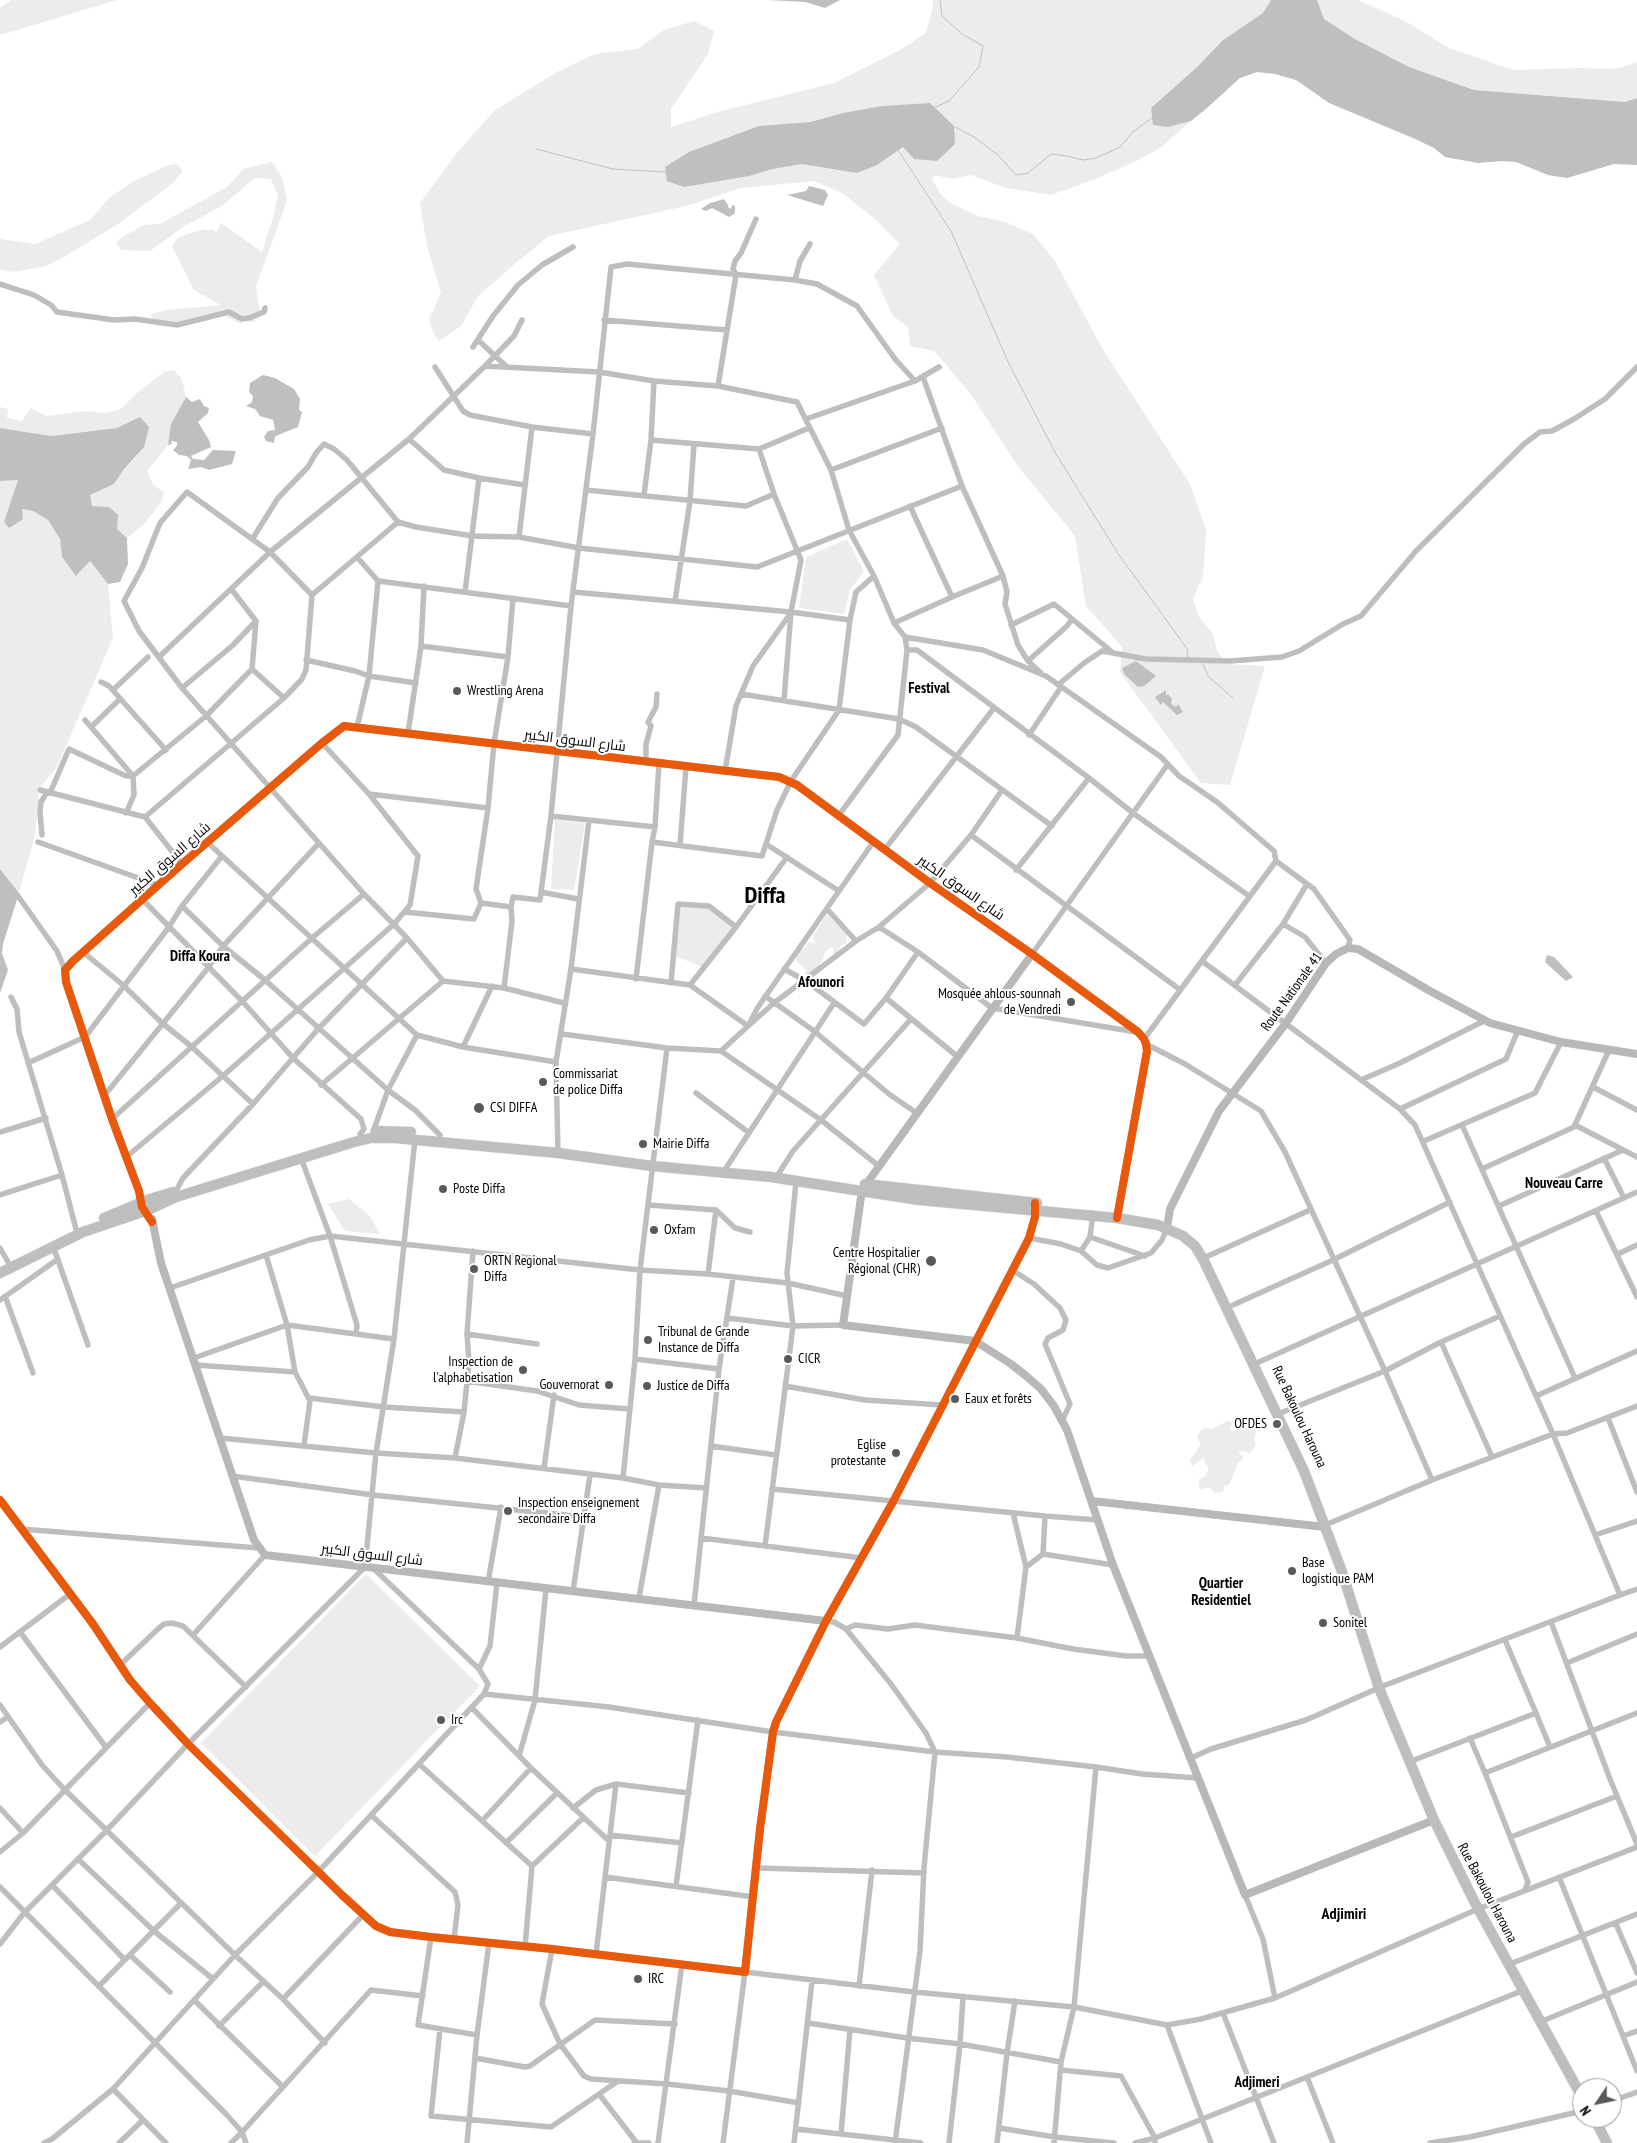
<!DOCTYPE html>
<meta charset="utf-8">
<style>
body{margin:0}
#map{position:relative;width:1637px;height:2143px;overflow:hidden;background:#fff;font-family:"PT Sans Narrow",sans-serif}
canvas{display:block}
.north{position:absolute;left:1572px;top:2078px;width:50px;height:50px;box-sizing:border-box;background:#fff;border:1px solid #999;border-radius:50%;rotate:236deg;font-size:14px;font-weight:700;line-height:20px;text-align:center;color:#000}
.north::after{content:'';display:block;margin:auto;width:18px;height:22px;background:#595959;clip-path:polygon(50% 0,100% 100%,50% 72%,0 100%)}
</style>
<div id="map">
<canvas width="1637" height="2143"></canvas>
<div class="north">N</div>
</div>
<script>
const context = document.querySelector('canvas').getContext('2d');
context.lineJoin = 'round';
function fillPath(path, color) { context.fillStyle = color; context.fill(path, 'evenodd'); }
const poly = rows => new Path2D(rows.map(r => 'M' + r).join(''));
function trace(path, color, width, dash) { context.strokeStyle = color; context.lineWidth = width; context.lineCap = dash ? 'butt' : 'round'; context.setLineDash(dash || []); context.stroke(path); }
function drawText(font, color, halo, rows, align = 'center') {
  context.font = font + ' "PT Sans Narrow",Cairo,sans-serif'; context.lineWidth = 4; context.setLineDash([]); context.textBaseline = 'middle'; context.strokeStyle = halo; context.fillStyle = color; for (const [text, x, y, turn = 0] of rows) {
    context.save(); context.translate(x, y); context.rotate((+turn || 0) * Math.PI / 180); context.textAlign = isNaN(turn) ? turn : align; if (halo) context.strokeText(text, 0, 0); context.fillText(text, 0, 0); context.restore();
  }
}
const green = poly([
 [11,0,117,0,0,35,0,8],
 [933,0,1271,0,1263,13,1223,40,1197,67,1151,108,1168,127,1191,121,1160,148,1136,161,1098,178,1051,195,1006,188,971,175,952,179,935,175,932,179,940,193,950,203,978,216,1005,222,1033,234,1055,261,1102,348,1190,484,1206,530,1203,577,1193,599,1199,617,1213,634,1217,651,1227,664,1265,666,1230,785,1201,783,1120,672,1122,647,1086,606,1075,536,1017,465,970,393,934,351,910,346,908,327,893,316,874,275,900,244,875,219,842,193,814,181,741,188,686,206,549,236,517,262,478,296,461,326,439,341,433,332,429,319,441,293,427,246,420,203,456,154,494,111,557,72,595,54,638,49,664,30,694,21,714,31,708,54,671,109,671,127,721,111,834,83,900,50,926,33,933,6],
 [1317,0,1358,0,1405,21,1449,48,1513,70,1583,68,1602,69,1619,68,1637,62,1637,98,1625,102,1474,90,1409,67,1355,39,1324,19],
 [272,162,282,177,287,201,256,286,258,302,262,315,254,322,244,320,241,324,224,316,163,325,153,323,151,314,167,310,221,305,194,290,172,246,179,237,204,229,208,231,210,229,216,232,221,223,262,252,273,218,278,195,271,179,255,178,222,206,183,227,150,251,121,250,116,242,124,236,144,225,160,224,227,187,243,169],
 [177,164,183,171,173,183,118,224,64,257,46,266,13,272,0,269,0,239,35,244,90,220,109,198,134,181,166,166],
 [174,370,182,379,186,397,171,424,168,445,147,471,153,485,164,492,162,501,145,523,127,538,117,529,109,507,92,506,90,495,114,484,124,469,136,457,117,428,51,436,0,428,0,407,8,409,7,418,22,421,31,408,46,416,85,411,107,413,121,409,137,393,164,372],
 [19,480,4,522,9,528,22,509,33,511,48,520,60,539,62,557,76,576,90,561,108,584,113,638,57,767,38,790,39,800,35,835,19,893,0,869,0,481],
 [847,539,864,571,850,590,844,614,799,608,806,557],
 [555,820,585,823,574,890,551,889],
 [679,905,709,908,736,927,703,967,672,955],
 [827,914,846,934,847,942,841,946,836,954,833,954,833,948,831,947,825,952,823,959,816,970,810,975,804,974,806,972,805,969,795,959,797,952,804,948,809,942,815,944,813,936],
 [349,1199,370,1216,380,1234,345,1231,328,1204],
 [1228,1421,1232,1422,1230,1429,1234,1432,1253,1421,1262,1423,1262,1425,1257,1429,1254,1438,1256,1446,1250,1453,1242,1451,1238,1452,1243,1457,1242,1460,1238,1463,1230,1483,1227,1486,1224,1485,1223,1492,1215,1493,1209,1487,1201,1490,1199,1487,1199,1479,1204,1477,1209,1470,1205,1463,1204,1458,1192,1466,1190,1460,1201,1444,1197,1437,1200,1431,1205,1428,1212,1429],
 [366,1574,480,1686,315,1856,201,1743]
]);
const water = poly([
 [767,0,840,0,825,8,805,2],
 [1271,0,1317,0,1324,19,1355,39,1409,67,1474,90,1625,102,1637,98,1637,165,1614,164,1567,178,1548,175,1516,162,1501,161,1478,163,1445,157,1434,148,1413,138,1329,103,1296,80,1275,74,1257,72,1240,78,1207,108,1191,121,1168,127,1153,125,1151,108,1197,67,1223,40,1263,13],
 [930,103,954,126,955,144,937,161,914,159,903,147,877,165,857,173,802,164,772,169,749,176,684,187,667,181,665,167,689,152,759,126,811,122,843,113,882,106],
 [809,186,825,190,828,195,823,206,787,195,806,191],
 [724,199,728,205,728,207,731,209,732,205,735,206,735,213,729,217,712,208,706,211,701,209,710,203],
 [263,375,275,378,294,389,300,399,299,410,302,412,298,427,278,435,275,437,274,443,266,441,264,437,268,431,275,430,273,420,260,416,255,409,246,406,252,402,253,396,249,392,250,383],
 [186,397,192,402,200,399,204,406,209,408,208,413,198,422,209,440,211,447,191,456,193,459,204,460,213,450,236,451,232,464,209,470,201,467,188,469,191,460,187,456,179,455,173,450,177,446,177,442,171,441,172,444,168,445,171,424],
 [140,417,149,427,144,447,124,469,114,484,90,495,92,506,109,507,118,515,117,529,127,538,128,564,120,582,108,584,90,561,76,576,62,557,60,539,48,520,33,511,22,509,23,519,9,528,4,522,18,480,0,481,0,428,51,436,117,428],
 [1136,661,1156,676,1144,686,1138,687,1124,674,1122,668],
 [1166,690,1166,696,1168,694,1172,699,1171,704,1176,707,1178,704,1183,712,1177,715,1163,702,1161,705,1155,697],
 [0,869,19,893,3,944,2,953,8,970,0,993],
 [1547,955,1554,957,1573,977,1566,981,1545,962]
]);
const stream = poly([
 [933,108,949,101,979,67,983,46,962,34,942,16,940,0],
 [955,127,974,137,998,155,1016,175,1028,173,1051,154,1067,156,1083,160,1096,158,1120,147,1133,132,1152,118],
 [536,149,613,169,665,172],
 [898,150,951,231,1009,364,1056,454,1119,555,1188,650,1187,657,1189,658],
 [1203,664,1208,676,1233,698]
]);
const street = poly([
 [795,280,800,261,810,244],
 [0,284,34,295,51,305,57,312,114,320,135,319,177,325,229,312,242,319,249,318,264,312,265,308],
 [604,320,727,330],
 [478,340,507,367],
 [473,347,493,316,518,285,542,265,573,247],
 [485,366,514,336,522,320],
 [435,367,463,411,470,415,532,427,593,434],
 [923,377,962,486,1003,576,1007,592,1005,604,1018,645,1028,661,1041,673],
 [718,386,736,275,733,269,735,261,741,253,756,219],
 [806,419,915,381,939,367],
 [409,439,444,470,479,478,525,485],
 [651,440,759,449,809,428],
 [759,449,774,494,801,560,791,612,784,700],
 [831,470,942,428],
 [586,490,746,506,774,494],
 [644,495,651,440,654,381],
 [910,506,952,597],
 [519,537,532,427],
 [253,538,278,498,308,467,316,453,324,444,334,449,347,460,398,522,416,527,473,536,519,537,579,548,757,567,962,486],
 [357,557,378,581,571,606],
 [465,592,479,478],
 [573,592,791,612,850,620],
 [312,595,270,552,187,492,160,523,142,568,124,601,139,631,182,688,364,894,407,938,443,981],
 [675,601,690,501,694,444],
 [894,623,952,597,1003,576],
 [1011,625,1054,604,1111,651],
 [905,637,983,650,1046,676,1161,757,1179,776,1217,802,1274,851,1276,861,1144,1039],
 [421,646,508,657],
 [907,650,917,650,1089,778,1133,813,1249,896],
 [159,657,270,552,409,439,485,366,599,372,654,381,718,386,797,402,831,470,849,530,874,576,894,623,905,637,907,650,898,735,839,815],
 [306,660,355,671,369,676,416,683],
 [1028,661,1067,626,1072,619],
 [252,669,284,698],
 [101,682,109,686,166,750],
 [1058,685,1084,663,1102,651,1146,659,1230,661,1282,657,1299,651,1343,624,1361,616,1416,551,1524,444,1540,432,1552,431,1574,419,1605,399,1637,367],
 [182,688,232,646,256,621],
 [113,690,148,657],
 [741,694,899,719,916,727,1052,826],
 [85,720,133,776,134,795,126,813],
 [91,727,120,699],
 [357,727,369,676,378,581],
 [408,733,421,646,424,586],
 [1029,735,1061,687],
 [646,762,646,744,651,726,648,722,656,707,657,694],
 [725,771,736,706,741,694,753,666,790,614],
 [40,790,145,817,284,698,302,679,306,670,312,595,398,522],
 [369,794,488,808],
 [551,816,655,827,652,842,762,856,777,810,791,781,839,710,850,620,856,592,874,576],
 [145,817,182,864],
 [655,827,659,763],
 [42,835,40,812,41,802,46,794,50,793,69,749,126,776,133,776,206,716,252,669,256,621,232,590],
 [971,835,1179,989],
 [38,842,158,885],
 [208,843,417,1035,463,1047,556,1062],
 [766,844,839,891],
 [680,845,686,767],
 [885,849,994,708],
 [1276,861,1314,889,1350,940,1348,948],
 [1016,870,1089,778],
 [541,892,578,899],
 [18,896,57,951,65,970],
 [142,899,243,1002,293,1058,361,1119,364,1129,360,1134],
 [481,903,476,889,488,808,494,743,508,657,513,598],
 [182,906,223,946,265,980,388,1090,415,1110,440,1135],
 [827,909,856,941],
 [405,912,474,919,481,903,511,907,513,897,540,900,551,816,571,606,593,434,611,267,627,264,795,280,817,284,857,306,895,359,915,381],
 [1283,924,1305,937,1326,963],
 [879,927,918,952,992,1008,1136,1032],
 [83,952,123,985,162,1023,192,1047,253,1104],
 [1032,954,1168,764],
 [571,969,690,985,748,1026,774,1003,856,941,879,927,930,883,971,835,1002,790],
 [784,969,806,981,864,1024,886,998,918,952],
 [636,979,652,842],
 [671,983,678,904,709,906,736,927],
 [690,985,736,927,787,857],
 [1235,985,1283,924,1307,884],
 [504,988,512,921,511,907],
 [765,996,814,1031,889,1094,918,1114],
 [11,997,17,1009,19,1032,62,1175,76,1229],
 [886,998,958,1057],
 [562,1034,667,1048,721,1051,821,1120,880,1167],
 [1146,1044,1185,1064,1261,1111,1285,1152,1385,1371,1432,1480],
 [463,1047,492,986],
 [721,1051,748,1026,758,1007,874,841],
 [28,1063,85,1037,169,927,182,906,222,856],
 [1361,1080,1400,1063,1486,1020],
 [321,1085,443,981,504,988,564,1003],
 [1593,1087,1637,1110],
 [696,1093,748,1132],
 [104,1096,208,968,223,946,319,843],
 [1400,1109,1506,1059,1518,1030],
 [112,1119,312,938,364,894],
 [1462,1125,1575,1378],
 [1575,1125,1637,1157],
 [0,1132,46,1118],
 [373,1132,388,1090,417,1035],
 [1424,1141,1535,1093,1561,1042],
 [558,1153,556,1062,571,969,589,820],
 [125,1158,224,1075,394,924,410,905,418,856,369,794,322,743],
 [301,1158,330,1236,357,1325,356,1334],
 [1604,1158,1624,1198],
 [726,1168,834,1003],
 [1482,1169,1574,1127,1609,1050],
 [779,1173,793,1151,911,1019],
 [176,1191,183,1178,253,1104,319,1028,407,938],
 [0,1195,62,1175],
 [648,1205,716,1210,708,1274],
 [1499,1206,1623,1150],
 [716,1210,735,1228,750,1232],
 [1596,1211,1637,1297],
 [1093,1213,1090,1237,1145,1256],
 [1090,1237,1081,1251,1097,1265,1108,1268,1151,1253,1162,1240,1167,1228],
 [1029,1238,1061,1244,1081,1251],
 [53,1246,88,1345],
 [0,1248,8,1262],
 [1618,1254,1637,1245],
 [266,1255,287,1325,295,1372,310,1401,304,1445],
 [1208,1256,1310,1210],
 [1012,1270,1034,1284,1060,1308,1066,1320,1063,1330,1048,1338,1045,1344,1070,1404,1062,1421],
 [170,1288,309,1240,330,1236,640,1270,708,1274,788,1283,847,1296],
 [5,1296,33,1373],
 [0,1300,58,1259],
 [1233,1305,1333,1260,1450,1202],
 [727,1318,793,1326,843,1325],
 [467,1334,537,1344],
 [1441,1342,1492,1457],
 [194,1358,287,1325,394,1339],
 [635,1359,719,1369],
 [1259,1362,1637,1192],
 [196,1365,295,1372],
 [466,1381,537,1391,579,1405,629,1409],
 [785,1386,865,1400,942,1405],
 [1536,1396,1637,1351],
 [309,1398,384,1407,464,1412],
 [1283,1412,1385,1371,1441,1342,1500,1316],
 [1608,1418,1637,1492],
 [220,1438,376,1453,455,1458,623,1478,659,1485,706,1488],
 [711,1446,776,1455],
 [455,1458,464,1412,469,1362,467,1334,473,1251],
 [544,1468,554,1395],
 [232,1476,373,1495,584,1517],
 [623,1478,635,1359,640,1270,667,1048],
 [772,1489,1045,1516,1098,1520],
 [1013,1513,1026,1567,1043,1554],
 [1045,1516,1043,1554,1113,1565],
 [1330,1523,1432,1480,1553,1434,1567,1433,1637,1406],
 [21,1529,258,1548],
 [1595,1535,1637,1521],
 [701,1538,862,1558],
 [765,1546,793,1326,787,1273,796,1182],
 [488,1582,501,1507],
 [573,1591,590,1475],
 [1620,1595,1637,1589],
 [639,1598,659,1485],
 [694,1605,719,1369,733,1278],
 [826,1621,834,1622,846,1629,891,1684,926,1733,935,1752,924,1868,920,1951,895,2143],
 [1551,1622,1610,1779,1637,1844],
 [846,1629,855,1625,888,1629,915,1625,1017,1638,1073,1649,1126,1656,1150,1656],
 [20,1632,105,1746],
 [193,1635,265,1555],
 [1017,1638,1026,1567],
 [1505,1640,1536,1713],
 [0,1647,70,1594],
 [1567,1663,1637,1634],
 [120,1665,159,1628,164,1624,172,1623,183,1626,246,1687],
 [479,1669,490,1646,497,1583],
 [484,1694,609,1707,773,1732,935,1752,1007,1757,1096,1767],
 [0,1705,42,1765,64,1789,235,1955,283,1999,325,2043],
 [472,1708,531,1768,609,1841],
 [0,1722,8,1717],
 [1470,1738,1485,1773],
 [519,1756,535,1700,546,1589],
 [1189,1759,1211,1749,1306,1720,1383,1686,1620,1595,1553,1434,1415,1125,1400,1109,1202,961],
 [1409,1762,1536,1713,1550,1747],
 [419,1764,532,1866],
 [0,1808,23,1833],
 [573,1808,596,1790,616,1784,689,1793],
 [371,1815,455,1892,458,1905,454,1939],
 [482,1821,531,1768],
 [610,1835,682,1843],
 [1511,1837,1617,1796],
 [506,1843,557,1793],
 [0,1852,23,1833,150,1703],
 [78,1859,154,1931,213,1979],
 [758,1868,924,1873],
 [605,1877,754,1897],
 [1559,1877,1637,2071],
 [52,1885,125,1960],
 [676,1886,698,1720],
 [0,1887,226,2114,242,2132,231,2143],
 [1525,1890,1528,1882,1485,1773,1637,1713],
 [1245,1895,1263,1939,1275,1998],
 [1616,1924,1637,1973],
 [431,1937,418,2025,477,2035,489,1943],
 [0,1944,24,1913,106,1831,188,1744,365,1567,376,1453,394,1339,415,1139],
 [525,1947,532,1866,583,1818],
 [552,1949,542,2004,560,2044,584,2076,591,2079,667,2084,729,2091,799,2103],
 [596,1954,616,1784],
 [130,1955,170,1992],
 [1510,1964,1637,1914],
 [99,1986,181,1903],
 [859,1986,872,1870],
 [283,1999,363,1915],
 [194,2000,283,2087,371,1990,423,1996],
 [1223,2013,1274,2143],
 [1540,2022,1637,1982],
 [808,2023,907,2038,960,2044,1061,2062],
 [1167,2025,1211,2143],
 [219,2026,264,1981],
 [440,2029,431,2116,551,2127,618,2081],
 [1623,2036,1637,2031],
 [475,2058,525,2067,530,2066,595,2020,675,2024],
 [1061,2070,1121,2076,1155,2138,1155,2143],
 [1307,2077,1333,2143],
 [113,2089,166,2143],
 [599,2094,636,2142],
 [1612,2101,1637,2092],
 [999,2128,1055,2137,1114,2143],
 [796,2129,921,2143],
 [841,2134,850,2030],
 [44,2143,52,2139,113,2089,235,1955,318,1872,484,1694,488,1684,479,1669,373,1568],
 [119,2143,143,2120],
 [246,2143,242,2132,283,2087],
 [467,2143,477,2035],
 [634,2143,649,2143],
 [658,2143,682,1964],
 [723,2143,745,1972,914,1992,1074,2007,1167,2025,1201,2019,1275,1998,1478,1909,1637,1847],
 [794,2143,812,1981],
 [949,2143,960,2044,963,1996],
 [997,2143,1007,2053,1015,2001],
 [1054,2143,1061,2062,1074,2007,1096,1767,1142,1774,1197,1778],
 [1135,2143,1155,2138,1524,1990],
 [1430,2143,1470,2137,1582,2111]
]);
const secondary = poly([
 [1032,954,862,1190,843,1325,975,1341,1011,1364,1025,1375,1041,1389,1054,1406,1067,1430,1113,1565,1245,1895,1434,1820],
 [152,1219,161,1263,254,1540,265,1555,826,1621],
 [152,1222,142,1207,139,1191,112,1119,66,982,65,970,73,961,182,864,322,743,344,726,779,777,797,785,930,883,1032,954,1138,1032,1144,1039,1146,1044,1147,1051,1117,1218],
 [1167,1228,1170,1209,1219,1111,1286,1023,1326,963,1336,954,1348,948,1358,949,1430,991,1490,1023,1561,1042,1637,1054],
 [0,1500,93,1624,130,1680,150,1703,188,1744,342,1895,376,1926,390,1932,431,1937,552,1949,745,1972,760,1829,773,1732,776,1722,826,1621,894,1500,1029,1238,1035,1217,1035,1205],
 [1092,1501,1325,1527]
]);
const highway = poly([
 [376,1131,411,1132],
 [865,1184,1037,1203],
 [104,1218,147,1200,173,1192],
 [0,1273,83,1232,148,1210,176,1197,354,1142,371,1138,395,1138,558,1153,652,1166,771,1177,919,1200,1117,1218,1158,1225,1183,1236,1195,1246,1203,1259,1304,1471,1341,1569,1379,1688,1434,1820,1475,1903,1582,2097],
 [1594,2118,1607,2143]
]);
const cycleway = poly([
 [152,1222,142,1207,139,1191,112,1119,66,982,65,970,73,961,182,864,322,743,344,726,779,777,797,785,930,883,1032,954,1138,1032,1144,1039,1146,1044,1147,1051,1117,1218],
 [0,1500,93,1624,130,1680,150,1703,188,1744,342,1895,376,1926,390,1932,431,1937,552,1949,745,1972,760,1829,773,1732,776,1722,826,1621,894,1500,1029,1238,1035,1217,1035,1203]
]);
const markers = [
 [457,691,5,"#595959"],
 [1071,1002,5,"#595959"],
 [543,1082,5,"#595959"],
 [479,1108,6,"#595959"],
 [643,1144,5,"#595959"],
 [443,1189,5,"#595959"],
 [654,1230,5,"#595959"],
 [931,1261,6,"#595959"],
 [474,1269,5,"#595959"],
 [648,1340,5,"#595959"],
 [788,1359,5,"#595959"],
 [523,1370,5,"#595959"],
 [609,1385,5,"#595959"],
 [647,1386,5,"#595959"],
 [955,1399,5,"#595959"],
 [1277,1424,5,"#595959"],
 [896,1453,5,"#595959"],
 [508,1511,5,"#595959"],
 [1292,1571,5,"#595959"],
 [1323,1623,5,"#595959"],
 [441,1720,5,"#595959"],
 [638,1979,5,"#595959"]
];
const poiNames = [
 ["Wrestling Arena",467,691],
 ["Mosquée ahlous-sounnah",1061,994,"right"],
 ["de Vendredi",1061,1010,"right"],
 ["Commissariat",553,1074],
 ["de police Diffa",553,1090],
 ["CSI DIFFA",490,1108],
 ["Mairie Diffa",653,1144],
 ["Poste Diffa",453,1189],
 ["Oxfam",664,1230],
 ["Centre Hospitalier",920,1253,"right"],
 ["Régional (CHR)",920,1269,"right"],
 ["ORTN Regional",484,1261],
 ["Diffa",484,1277],
 ["Tribunal de Grande",658,1332],
 ["Instance de Diffa",658,1348],
 ["CICR",798,1359],
 ["Inspection de",513,1362,"right"],
 ["l'alphabetisation",513,1378,"right"],
 ["Gouvernorat",599,1385,"right"],
 ["Justice de Diffa",657,1386],
 ["Eaux et forêts",965,1399],
 ["OFDES",1267,1424,"right"],
 ["Eglise",886,1445,"right"],
 ["protestante",886,1461,"right"],
 ["Inspection enseignement",518,1503],
 ["secondaire Diffa",518,1519],
 ["Base",1302,1563],
 ["logistique PAM",1302,1579],
 ["Sonitel",1333,1623],
 ["Irc",451,1720],
 ["IRC",648,1979]
];
const streetNames = [
 ["شارع السوق الكبير",575,741,7],
 ["شارع السوق الكبير",170,859,-41],
 ["شارع السوق الكبير",961,888,35],
 ["Route Nationale 41",1292,992,-54],
 ["Rue Bakoulou Harouna",1299,1417,65],
 ["شارع السوق الكبير",372,1555,7],
 ["Rue Bakoulou Harouna",1487,1893,62]
];
const neighbourhoodNames = [
 ["Festival",929,689],
 ["Diffa Koura",200,957],
 ["Afounori",821,983],
 ["Nouveau Carre",1564,1184],
 ["Quartier",1221,1584],
 ["Residentiel",1221,1601],
 ["Adjimeri",1257,2083]
];
const quarterNames = [
 ["Adjimiri",1344,1914]
];
const townNames = [
 ["Diffa",765,896]
];
fillPath(green, '#ececec');
fillPath(water, '#bfbfbf');
trace(stream, '#bfbfbf', 1);
trace(highway, '#dbdbdb', 11);
trace(street, '#bebebe', 5.5);
trace(secondary, '#b8b8b8', 8);
trace(highway, '#bebebe', 10);
trace(cycleway, '#e8590c', 8);
for (const [x, y, r, color] of markers) { const dot = new Path2D(); dot.arc(x, y, r, 0, 2 * Math.PI); context.fillStyle = color; context.fill(dot); trace(dot, '#fff', 2); }
drawText('14px', '#000', '#fff', poiNames, 'left');
drawText('14px', '#000', '#fff', streetNames);
drawText('bold 15px', '#000', '#fff', neighbourhoodNames);
drawText('bold 16px', '#000', '#fff', quarterNames);
drawText('bold 24px', '#000', '#fff', townNames);
</script>
